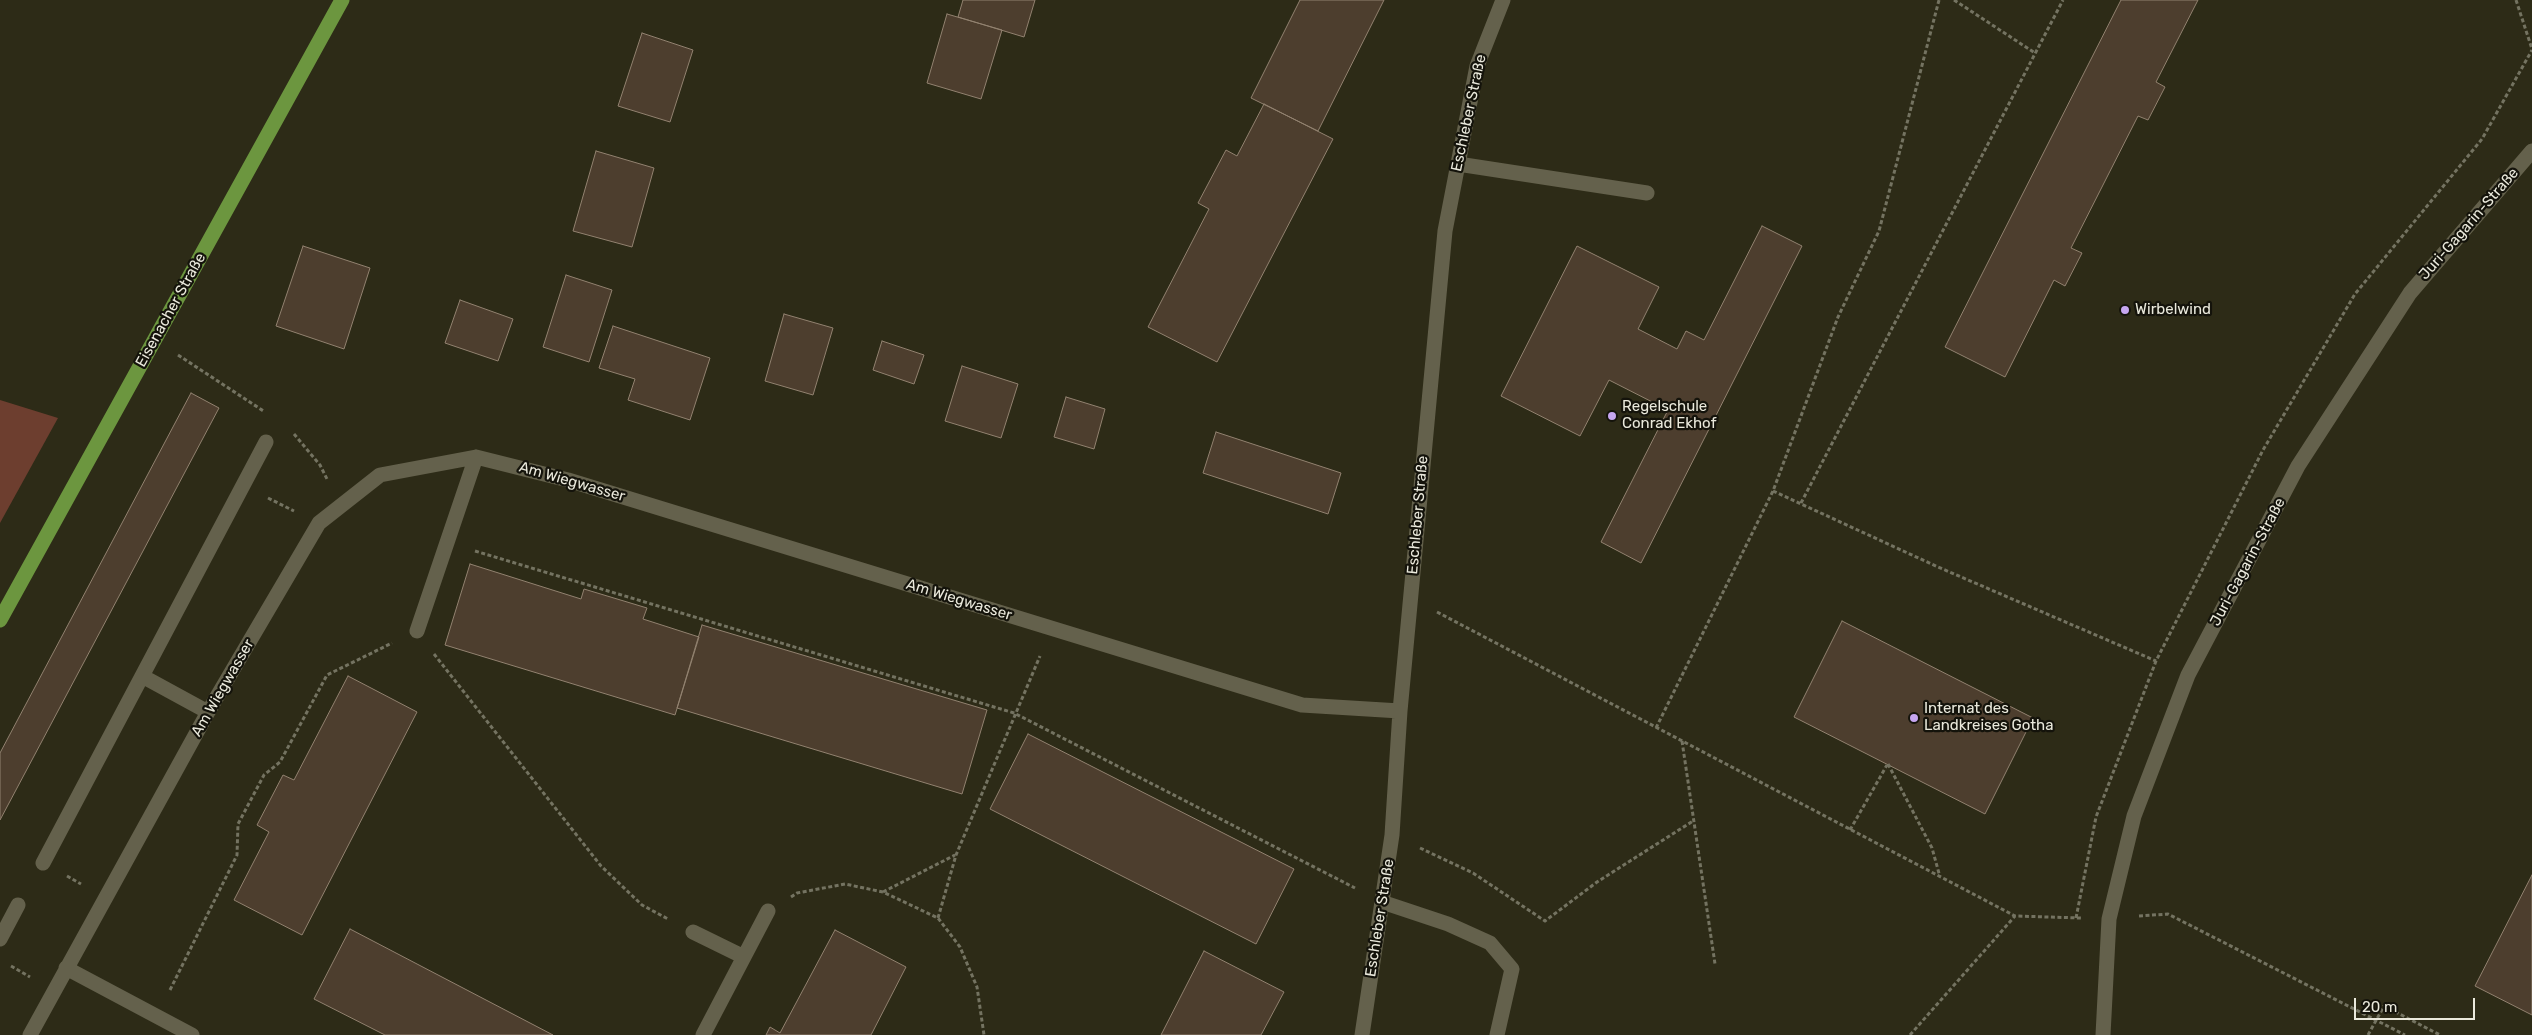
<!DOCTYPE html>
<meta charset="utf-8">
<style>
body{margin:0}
#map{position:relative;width:2532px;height:1035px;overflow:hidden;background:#2d2b17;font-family:Rubik,sans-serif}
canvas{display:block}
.scale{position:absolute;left:2354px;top:998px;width:121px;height:22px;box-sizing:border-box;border:2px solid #eae9dc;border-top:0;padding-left:6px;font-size:15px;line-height:18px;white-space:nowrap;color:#eae9dc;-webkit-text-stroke:4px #14130b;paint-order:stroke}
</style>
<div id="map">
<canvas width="2532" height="1035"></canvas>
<div class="scale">20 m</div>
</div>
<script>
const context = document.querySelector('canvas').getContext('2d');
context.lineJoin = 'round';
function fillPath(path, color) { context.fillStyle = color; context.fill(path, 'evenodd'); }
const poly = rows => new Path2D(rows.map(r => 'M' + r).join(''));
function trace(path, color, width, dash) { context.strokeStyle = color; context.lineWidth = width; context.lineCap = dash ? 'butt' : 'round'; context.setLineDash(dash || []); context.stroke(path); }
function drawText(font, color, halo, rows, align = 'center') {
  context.font = font + ' Rubik,sans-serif'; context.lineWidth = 4.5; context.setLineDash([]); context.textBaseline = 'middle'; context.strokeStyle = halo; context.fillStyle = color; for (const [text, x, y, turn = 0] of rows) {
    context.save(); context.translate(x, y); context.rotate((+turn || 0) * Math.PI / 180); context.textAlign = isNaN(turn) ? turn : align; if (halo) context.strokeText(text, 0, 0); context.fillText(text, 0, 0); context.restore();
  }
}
const green = poly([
 [0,400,58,418,0,523]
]);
const building = poly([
 [963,0,1035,0,1024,37,958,17,963,0],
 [1300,0,1384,0,1318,131,1251,98,1300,0],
 [2121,0,2198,0,2156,82,2165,87,2148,120,2138,116,2071,248,2082,253,2065,286,2054,280,2005,377,1945,347,2121,0],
 [947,14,1002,30,981,99,927,83,947,14],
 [642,33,693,50,670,122,618,106,642,33],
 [1264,104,1333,139,1217,362,1148,327,1209,209,1198,203,1226,150,1237,156,1264,104],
 [596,151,654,168,632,247,573,231,596,151],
 [1762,226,1802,246,1641,563,1601,542,1668,410,1609,380,1580,436,1501,396,1577,246,1659,287,1638,329,1677,349,1686,331,1704,340,1762,226],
 [303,246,370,268,344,349,276,326,303,246],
 [566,275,612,290,589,362,543,347,566,275],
 [460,300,513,319,498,361,445,343,460,300],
 [784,314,833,328,813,395,765,381,784,314],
 [613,326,710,358,690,420,628,400,635,379,599,368,613,326],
 [882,341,924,355,914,384,873,370,882,341],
 [962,366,1018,384,1001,438,945,421,962,366],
 [191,393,219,408,0,820,0,753,191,393],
 [1066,397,1105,409,1094,449,1054,437,1066,397],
 [1216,432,1341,473,1328,514,1203,473,1216,432],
 [470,564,581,599,584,589,647,608,643,619,699,637,675,715,445,645,470,564],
 [1842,621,2033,718,1985,814,1794,717,1842,621],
 [702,625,987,710,962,794,677,708,702,625],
 [348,676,417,712,302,935,234,900,269,832,257,825,283,775,294,780,348,676],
 [1028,734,1294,869,1256,944,990,809,1028,734],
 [2532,875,2532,1015,2475,986,2532,875],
 [350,929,553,1035,385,1035,314,999,350,929],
 [835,930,906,967,871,1035,766,1035,770,1027,780,1033,835,930],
 [1204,951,1284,992,1261,1035,1161,1035,1204,951]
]);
const path = poly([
 [1954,0,2035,53],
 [2516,0,2532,49],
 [178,355,265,412],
 [294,434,320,465,327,479],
 [1773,491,1938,567,2156,661],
 [268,498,294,511],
 [1801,503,2063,0],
 [475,551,1014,713,1355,888],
 [1437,612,2015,916,2081,918],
 [434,654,601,866,642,905,668,919],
 [1656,728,1773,491,1838,317,1879,231,1939,0],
 [1682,741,1715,964],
 [1888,764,1932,848,1940,877],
 [1850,830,1887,765],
 [1420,848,1473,873,1545,921,1597,882,1693,821],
 [67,876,81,884],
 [883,892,955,855],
 [791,897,797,893,845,884,883,892,938,918,960,947,977,987,984,1035],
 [2139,916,2168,914,2405,1035],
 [938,918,956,855,1040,656],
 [2076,918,2096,817,2156,661,2263,450,2355,294,2482,139,2532,50],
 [11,966,30,977],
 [170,990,237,855,238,824,264,775,280,762,327,675,392,643],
 [1910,1035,2015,916],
 [2368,1035,2384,1006,2440,1035]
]);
const minor = poly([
 [1458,164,1647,193],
 [417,631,476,457],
 [142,676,208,712],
 [43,863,266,442],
 [1382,902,1448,924,1490,943,1512,969,1497,1035],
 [693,932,744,957],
 [0,939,18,905],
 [66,968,192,1035],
 [30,1035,208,712,319,523,380,475,476,457,568,480,1302,705,1400,711],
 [703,1035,768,911],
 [1362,1035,1392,835,1400,711,1445,231,1477,66,1503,0],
 [2103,1035,2109,919,2134,816,2188,675,2298,466,2410,293,2532,151]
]);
const major = poly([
 [0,620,342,0]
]);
const markers = [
 [2125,310,5,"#c6a6f0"],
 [1612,416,5,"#c6a6f0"],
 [1914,718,5,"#c6a6f0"]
];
const streetNames = [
 ["Eschleber Straße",1469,113,-78],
 ["Juri-Gagarin-Straße",2469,224,-49],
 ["Eisenacher Straße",171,310,-61],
 ["Am Wiegwasser",572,482,16],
 ["Eschleber Straße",1418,515,-85],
 ["Juri-Gagarin-Straße",2248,562,-62],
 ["Am Wiegwasser",959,600,17],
 ["Am Wiegwasser",223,688,-60],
 ["Eschleber Straße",1380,918,-81]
];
const poiNames = [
 ["Wirbelwind",2135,310],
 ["Regelschule",1622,407],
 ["Conrad Ekhof",1622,424],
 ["Internat des",1924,709],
 ["Landkreises Gotha",1924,726]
];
fillPath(green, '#6d3e2f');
fillPath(building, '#4d3e2e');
trace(building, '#928270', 1);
trace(path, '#747361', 3, [4, 2.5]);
trace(minor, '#64614c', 15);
trace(major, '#6c963f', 15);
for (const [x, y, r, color] of markers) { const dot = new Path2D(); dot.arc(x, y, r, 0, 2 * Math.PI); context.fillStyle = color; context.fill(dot); trace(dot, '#14130b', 2); }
drawText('15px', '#eae9dc', '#14130b', streetNames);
drawText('15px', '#eae9dc', '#14130b', poiNames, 'left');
</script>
